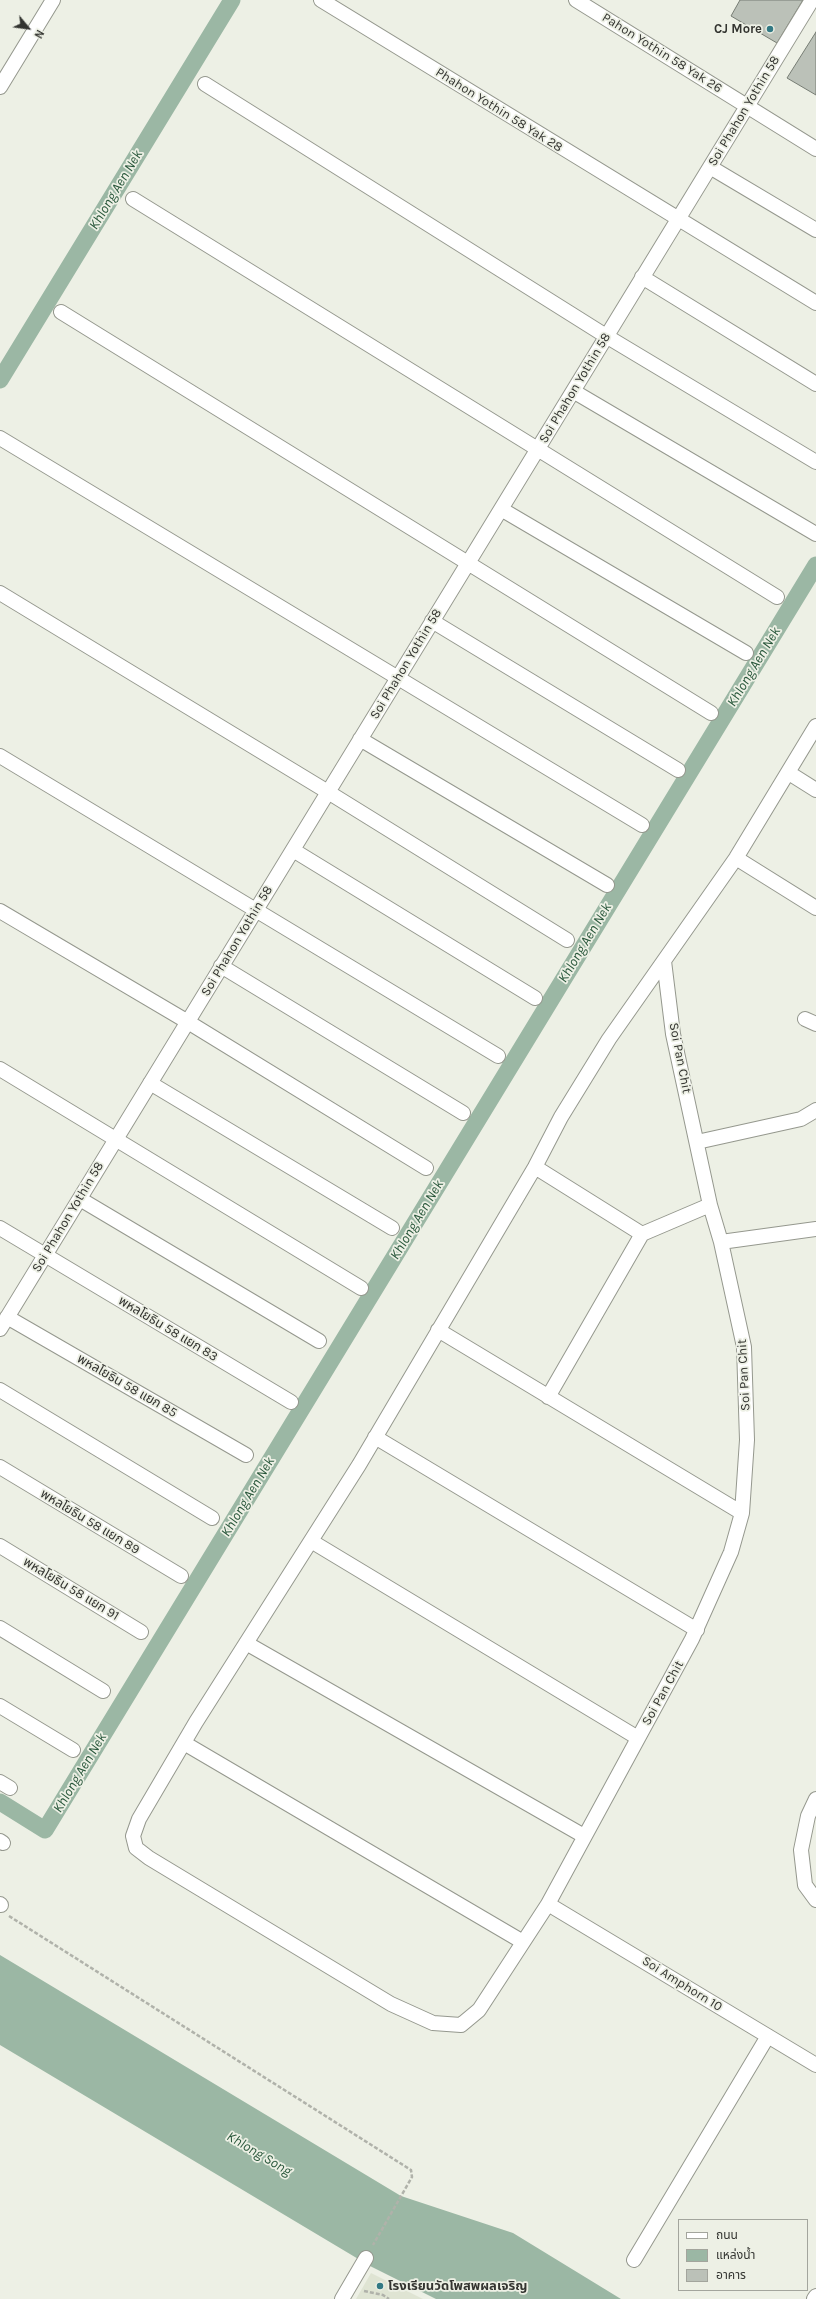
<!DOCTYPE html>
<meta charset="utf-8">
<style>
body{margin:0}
#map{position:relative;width:816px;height:2299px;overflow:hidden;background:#edf0e5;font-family:Karla,"Noto Sans Thai",sans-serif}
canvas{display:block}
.legend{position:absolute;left:678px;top:2219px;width:130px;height:72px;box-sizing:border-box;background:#edf0e5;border:1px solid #a3a59d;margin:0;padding:5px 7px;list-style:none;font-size:12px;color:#333430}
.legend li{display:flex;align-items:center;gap:8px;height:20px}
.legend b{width:20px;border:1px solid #a3a59d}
.north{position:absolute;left:8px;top:8px;width:40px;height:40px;-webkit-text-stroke:3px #edf0e5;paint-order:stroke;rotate:119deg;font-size:11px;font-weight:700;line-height:16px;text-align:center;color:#333430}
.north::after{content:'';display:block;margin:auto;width:14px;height:18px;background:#333430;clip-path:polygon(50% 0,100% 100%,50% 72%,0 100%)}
</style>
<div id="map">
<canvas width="816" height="2299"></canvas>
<ul class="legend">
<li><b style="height:5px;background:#fff"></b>ถนน</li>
<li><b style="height:11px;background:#9bb7a4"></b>แหล่งน้ำ</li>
<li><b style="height:11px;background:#bbc1b8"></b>อาคาร</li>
</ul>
<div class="north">N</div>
</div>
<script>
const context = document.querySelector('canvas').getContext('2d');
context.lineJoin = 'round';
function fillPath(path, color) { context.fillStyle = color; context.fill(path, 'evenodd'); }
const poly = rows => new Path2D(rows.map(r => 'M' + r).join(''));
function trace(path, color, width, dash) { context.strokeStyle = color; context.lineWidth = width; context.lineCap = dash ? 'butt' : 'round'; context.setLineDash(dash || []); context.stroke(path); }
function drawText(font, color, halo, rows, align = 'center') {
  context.font = font + ' Karla,"Noto Sans Thai",sans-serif'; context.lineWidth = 3.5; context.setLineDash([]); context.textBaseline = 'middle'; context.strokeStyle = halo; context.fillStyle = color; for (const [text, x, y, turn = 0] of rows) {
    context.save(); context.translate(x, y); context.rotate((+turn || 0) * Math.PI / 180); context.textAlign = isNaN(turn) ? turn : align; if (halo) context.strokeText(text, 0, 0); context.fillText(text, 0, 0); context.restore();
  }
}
const built = poly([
 [371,2273,423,2299,356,2299]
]);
const water = poly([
 [0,1955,401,2196,513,2233,621,2299,436,2299,370,2266,0,2045]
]);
const canal = poly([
 [0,380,232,0],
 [0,1802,45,1830,816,565]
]);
const building = poly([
 [740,0,803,0,777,43,731,16,740,0],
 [816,32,816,95,787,78,816,32]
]);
const path = poly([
 [9,1916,411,2170,412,2177,373,2245],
 [364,2291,383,2295,389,2299]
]);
const minor = poly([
 [321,0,816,303],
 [576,0,816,149],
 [205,84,606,336,816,462],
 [0,87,53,0],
 [710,167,816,230],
 [133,199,777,597],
 [642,277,816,384],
 [61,312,711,713],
 [573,391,816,534],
 [0,438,642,825],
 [501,509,746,653],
 [0,593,328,792,567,940],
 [432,621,678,770],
 [360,739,607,885],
 [0,756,498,1056],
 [789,773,816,790],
 [293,850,535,998],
 [736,858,816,908],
 [0,911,188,1022,426,1168],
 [664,961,673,1034,710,1205,721,1242,744,1347,747,1440,742,1513,731,1552,692,1639,548,1904,479,2010,461,2025,433,2023,391,2004,149,1858,136,1848,133,1836,139,1819,196,1722,359,1465,535,1167,561,1117,609,1039,736,858,816,726],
 [221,966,463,1113],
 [805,1019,816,1024],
 [0,1069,361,1288],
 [150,1083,392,1228],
 [697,1142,801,1119,816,1110],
 [535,1167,642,1234,710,1205],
 [80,1199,319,1341],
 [0,1228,291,1402],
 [721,1242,816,1229],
 [7,1317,246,1455],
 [0,1329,812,0],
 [438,1330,742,1513],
 [0,1390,212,1518],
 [548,1397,642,1234],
 [375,1437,697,1630],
 [0,1467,181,1576],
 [311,1541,638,1738],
 [0,1546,141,1632],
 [0,1628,103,1691],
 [246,1643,584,1836],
 [0,1706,73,1750],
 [184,1743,523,1942],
 [0,1782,10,1788],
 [816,1799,808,1816,801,1850,805,1885,816,1900],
 [0,1841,3,1843],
 [0,1904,1,1905],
 [548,1904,816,2065],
 [634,2260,768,2036],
 [342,2299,366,2258],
 [814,2299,816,2296]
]);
const markers = [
 [770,29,4,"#327984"],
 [380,2286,4,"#327984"]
];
const poiNames = [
 ["CJ More",762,29],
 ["โรงเรียนวัดโพสพผลเจริญ",388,2286,"left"]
];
const streetNames = [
 ["Pahon Yothin 58 Yak 26",662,53,32],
 ["Phahon Yothin 58 Yak 28",499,110,32],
 ["Soi Phahon Yothin 58",744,111,-59],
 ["Soi Phahon Yothin 58",575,388,-59],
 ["Soi Phahon Yothin 58",406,664,-59],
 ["Soi Phahon Yothin 58",237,941,-59],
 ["Soi Pan Chit",680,1058,79],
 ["Soi Phahon Yothin 58",68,1217,-59],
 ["พหลโยธิน 58 แยก 83",168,1329,31],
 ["Soi Pan Chit",744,1375,-93],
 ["พหลโยธิน 58 แยก 85",127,1386,30],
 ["พหลโยธิน 58 แยก 89",90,1522,31],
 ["พหลโยธิน 58 แยก 91",71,1589,31],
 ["Soi Pan Chit",663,1693,-61],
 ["Soi Amphorn 10",682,1984,32]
];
const waterNames = [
 ["Khlong Aen Nek",116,190,-59],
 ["Khlong Aen Nek",754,667,-59],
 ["Khlong Aen Nek",585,943,-59],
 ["Khlong Aen Nek",417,1220,-59],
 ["Khlong Aen Nek",248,1497,-59],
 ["Khlong Aen Nek",80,1773,-59],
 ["Khlong Song",259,2154,31]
];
fillPath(built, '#dfe4d3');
fillPath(water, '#9bb7a4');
trace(canal, '#9bb7a4', 17);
fillPath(building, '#bbc1b8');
trace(building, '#777d74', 1);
trace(minor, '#95988e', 16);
trace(path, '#b0b2aa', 2.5, [4, 2]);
trace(minor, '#fff', 14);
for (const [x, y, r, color] of markers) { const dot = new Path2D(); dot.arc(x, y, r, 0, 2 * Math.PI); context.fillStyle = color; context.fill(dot); trace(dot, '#edf0e5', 1.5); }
drawText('bold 13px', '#333430', '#edf0e5', poiNames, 'right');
drawText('13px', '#333430', '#edf0e5', streetNames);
drawText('italic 14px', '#29573b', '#edf0e5', waterNames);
</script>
